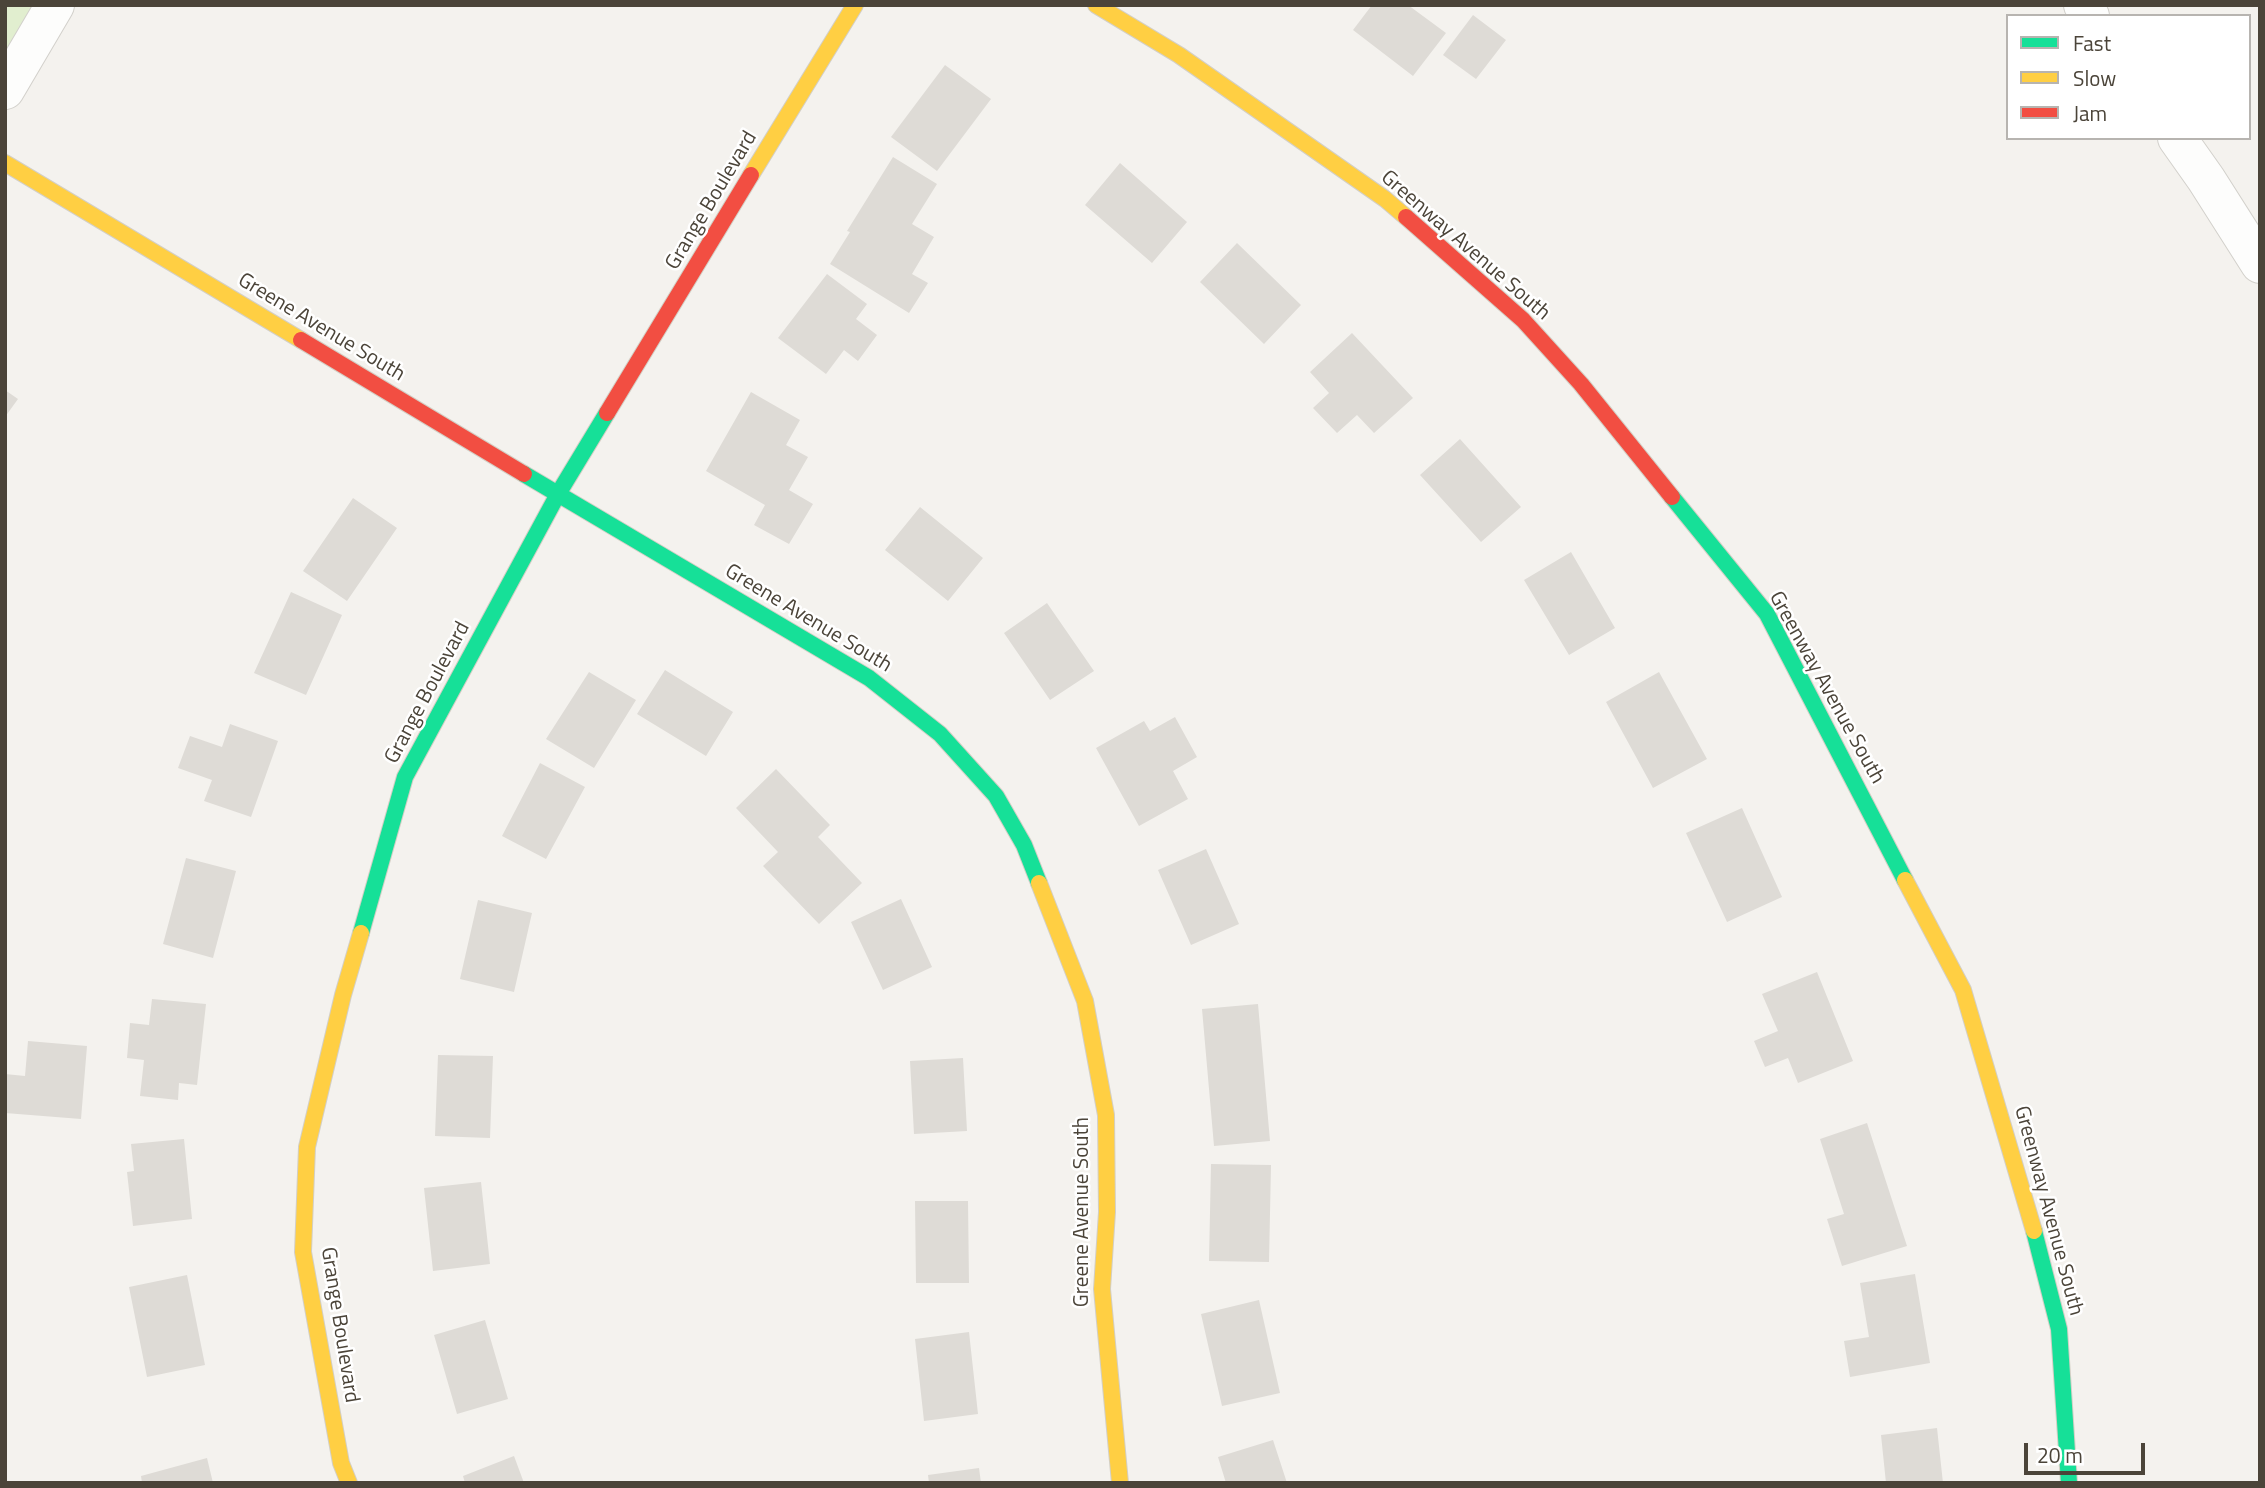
<!DOCTYPE html>
<style>
body{margin:0}
#map{position:relative;width:2265px;height:1488px;overflow:hidden;background:#f4f2ee;font-family:"Titillium Web",sans-serif}
canvas{display:block}
.frame{position:absolute;inset:0;border:7px solid #4b4439;pointer-events:none}
.legend{position:absolute;left:2006px;top:14px;width:245px;height:126px;box-sizing:border-box;background:#fff;border:2px solid #b7b4b0;margin:0;padding:9px 12px;list-style:none;font-size:21px;color:#4b4439}
.legend li{display:flex;align-items:center;gap:14px;height:35px}
.legend b{width:35px;border:2px solid #b7b4b0}
.scale{position:absolute;left:2024px;top:1443px;width:121px;height:32px;box-sizing:border-box;border:4px solid #4b4439;border-top:0;padding-left:9px;font-size:21px;line-height:24px;white-space:nowrap;color:#4b4439;-webkit-text-stroke:5px #fff;paint-order:stroke}
</style>
<div id="map">
<canvas width="2265" height="1488"></canvas>
<div class="frame"></div>
<ul class="legend">
<li><b style="height:9px;background:#16e098"></b>Fast</li>
<li><b style="height:9px;background:#ffcf43"></b>Slow</li>
<li><b style="height:9px;background:#f24e42"></b>Jam</li>
</ul>
<div class="scale">20 m</div>
</div>
<script>
const context = document.querySelector('canvas').getContext('2d');
context.lineJoin = 'round';
function fillPath(path, color) { context.fillStyle = color; context.fill(path, 'evenodd'); }
const poly = rows => new Path2D(rows.map(r => 'M' + r).join(''));
function trace(path, color, width, dash) { context.strokeStyle = color; context.lineWidth = width; context.lineCap = dash ? 'butt' : 'round'; context.setLineDash(dash || []); context.stroke(path); }
function drawText(font, color, halo, rows, align = 'center') {
  context.font = font + ' "Titillium Web",sans-serif'; context.lineWidth = 5; context.setLineDash([]); context.textBaseline = 'middle'; context.strokeStyle = halo; context.fillStyle = color; for (const [text, x, y, turn = 0] of rows) {
    context.save(); context.translate(x, y); context.rotate((+turn || 0) * Math.PI / 180); context.textAlign = isNaN(turn) ? turn : align; if (halo) context.strokeText(text, 0, 0); context.fillText(text, 0, 0); context.restore();
  }
}
const green = poly([
 [5,5,55,5,5,90]
]);
const building = poly([
 [1372,5,1408,5,1446,33,1413,76,1353,30],
 [1473,15,1506,40,1476,79,1443,55],
 [945,65,991,99,937,171,891,137],
 [893,157,937,184,912,224,934,237,912,274,928,283,909,313,830,264,850,232,847,231],
 [1120,163,1187,222,1152,263,1085,205],
 [1237,243,1301,305,1264,344,1200,282],
 [827,274,867,304,856,319,877,335,858,361,844,350,826,374,778,338],
 [1352,333,1413,398,1374,433,1357,415,1337,433,1313,408,1329,393,1310,372],
 [5,390,18,399,5,417],
 [751,392,800,420,786,445,808,457,789,490,813,504,789,544,754,525,765,505,706,471],
 [1460,439,1521,507,1481,542,1420,475],
 [353,498,397,528,347,601,303,571],
 [920,507,983,558,948,601,885,550],
 [1571,552,1615,628,1569,655,1524,580],
 [291,592,342,615,306,695,254,673],
 [1047,603,1094,671,1050,700,1004,633],
 [665,670,733,712,706,756,637,714],
 [589,672,636,700,594,768,546,739],
 [1659,672,1707,759,1653,788,1606,702],
 [1175,717,1197,757,1173,771,1188,799,1139,826,1096,748,1144,721,1150,731],
 [230,724,278,741,251,817,204,801,212,780,178,768,190,736,222,747],
 [540,763,585,787,546,859,502,836],
 [776,769,830,825,818,837,862,883,819,924,763,866,778,852,736,808],
 [1742,808,1782,897,1727,922,1686,833],
 [1206,849,1239,924,1191,945,1158,870],
 [186,858,236,871,213,958,163,944],
 [901,899,932,967,883,990,851,922],
 [478,900,532,913,514,992,460,979],
 [1817,972,1853,1061,1798,1083,1788,1058,1765,1067,1754,1041,1778,1031,1762,994],
 [152,999,206,1004,197,1085,179,1083,178,1100,140,1096,144,1060,127,1058,130,1023,149,1025],
 [1258,1004,1270,1141,1214,1146,1202,1009],
 [28,1041,87,1046,81,1119,5,1113,5,1074,25,1076],
 [438,1055,493,1056,490,1138,435,1136],
 [963,1058,967,1131,914,1134,910,1061],
 [1867,1123,1907,1246,1842,1266,1827,1219,1844,1214,1820,1139],
 [184,1139,192,1219,133,1226,127,1172,134,1171,131,1144],
 [1211,1164,1271,1165,1269,1262,1209,1261],
 [481,1182,490,1264,433,1271,424,1188],
 [915,1201,968,1201,969,1283,916,1283],
 [1915,1274,1930,1363,1850,1377,1844,1341,1869,1337,1860,1283],
 [187,1275,205,1365,147,1377,129,1287],
 [1259,1300,1280,1393,1222,1406,1201,1314],
 [485,1320,508,1399,457,1414,434,1335],
 [969,1332,978,1414,924,1421,915,1339],
 [1937,1428,1943,1483,1886,1483,1881,1435],
 [1273,1440,1287,1483,1226,1483,1218,1457],
 [514,1456,524,1483,465,1483,463,1476],
 [207,1458,213,1483,142,1483,141,1476],
 [979,1468,981,1483,929,1483,928,1475]
]);
const street = poly([
 [2083,5,2090,16],
 [5,90,55,5],
 [2177,138,2206,179,2260,264]
]);
const fast = poly([
 [524,474,869,678,940,734,996,796,1024,845,1039,883],
 [1672,497,1767,614,1905,880],
 [361,933,405,777,558,494,607,413],
 [2034,1231,2059,1329,2069,1483]
]);
const slow = poly([
 [1096,5,1179,55,1385,199,1406,217],
 [5,163,301,340],
 [751,175,855,5],
 [1905,880,1963,990,2034,1231],
 [1039,883,1085,1001,1106,1115,1107,1212,1102,1289,1120,1483],
 [349,1483,341,1463,303,1252,307,1147,343,995,361,933]
]);
const jam = poly([
 [1406,217,1523,320,1581,384,1672,497],
 [301,340,524,474],
 [607,413,751,175]
]);
const streetNames = [
 ["Grange Boulevard",712,201,-59],
 ["Greenway Avenue South",1465,246,41],
 ["Greene Avenue South",321,328,31],
 ["Greene Avenue South",808,619,31],
 ["Greenway Avenue South",1826,688,61],
 ["Grange Boulevard",428,693,-62],
 ["Greenway Avenue South",2048,1211,75],
 ["Greene Avenue South",1083,1212,-90],
 ["Grange Boulevard",339,1325,81]
];
fillPath(green, '#e1eecf');
fillPath(building, '#dedbd6');
trace(street, '#d2d0cb', 40);
trace(fast, '#d3cfc5', 18);
trace(slow, '#d3cfc5', 18);
trace(jam, '#d3cfc5', 18);
trace(street, '#fdfdfc', 38);
trace(fast, '#16e098', 16);
trace(slow, '#ffcf43', 16);
trace(jam, '#f24e42', 16);
drawText('21px', '#4b4439', '#fff', streetNames);
</script>
